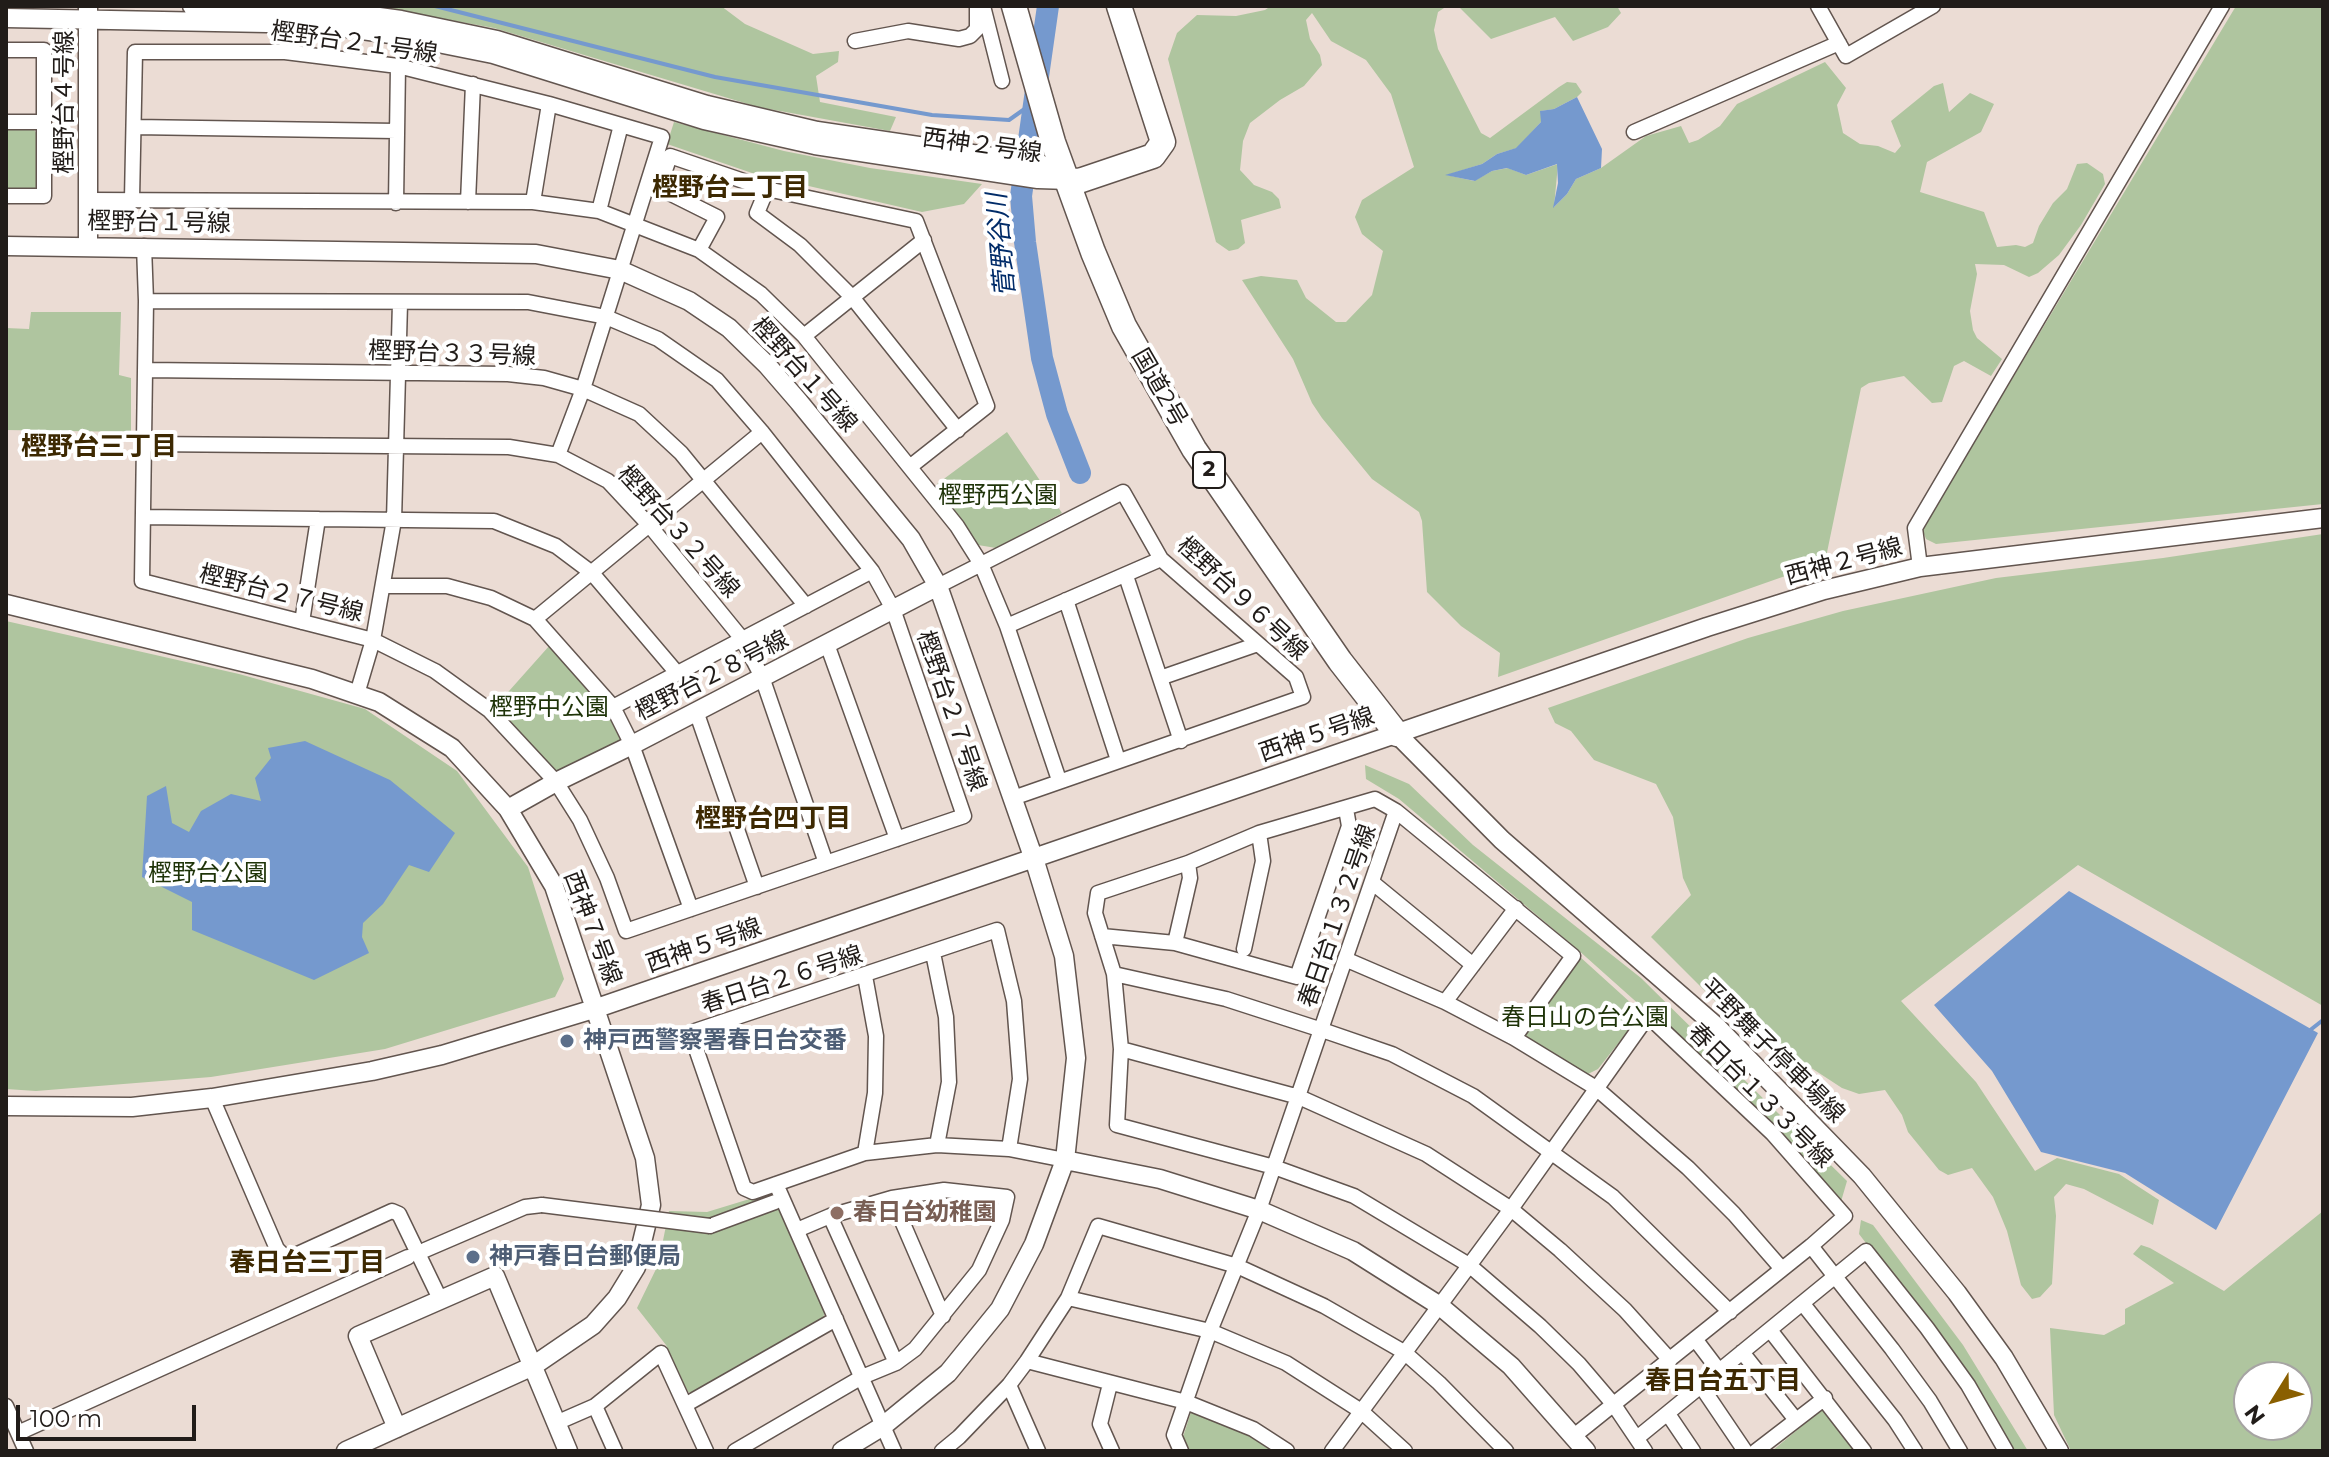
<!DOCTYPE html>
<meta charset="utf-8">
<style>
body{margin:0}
#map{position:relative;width:2329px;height:1457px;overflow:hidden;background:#ebdcd4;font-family:Montserrat,sans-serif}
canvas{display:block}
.frame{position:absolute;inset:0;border:8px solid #211c19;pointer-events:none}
.north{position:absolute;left:2233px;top:1361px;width:80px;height:80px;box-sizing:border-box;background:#fff;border:2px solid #a6a4a3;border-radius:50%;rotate:233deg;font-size:22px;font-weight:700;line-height:32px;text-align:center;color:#211c19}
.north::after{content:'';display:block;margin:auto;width:28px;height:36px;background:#8a5f00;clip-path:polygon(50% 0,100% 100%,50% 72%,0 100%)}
.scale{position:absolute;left:16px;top:1405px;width:180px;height:36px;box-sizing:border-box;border:4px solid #211c19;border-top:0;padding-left:10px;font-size:24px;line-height:28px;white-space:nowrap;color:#211c19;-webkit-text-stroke:6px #fff;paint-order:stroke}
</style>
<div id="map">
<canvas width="2329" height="1457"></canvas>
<div class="frame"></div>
<div class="north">N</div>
<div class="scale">100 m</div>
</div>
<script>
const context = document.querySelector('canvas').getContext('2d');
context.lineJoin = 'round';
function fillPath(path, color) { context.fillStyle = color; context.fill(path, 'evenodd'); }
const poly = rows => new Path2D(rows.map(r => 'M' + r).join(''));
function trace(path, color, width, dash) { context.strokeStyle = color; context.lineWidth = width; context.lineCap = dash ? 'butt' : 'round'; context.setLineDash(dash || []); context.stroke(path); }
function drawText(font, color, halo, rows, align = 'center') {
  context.font = font + ' Montserrat,"Noto Sans JP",sans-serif'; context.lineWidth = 8; context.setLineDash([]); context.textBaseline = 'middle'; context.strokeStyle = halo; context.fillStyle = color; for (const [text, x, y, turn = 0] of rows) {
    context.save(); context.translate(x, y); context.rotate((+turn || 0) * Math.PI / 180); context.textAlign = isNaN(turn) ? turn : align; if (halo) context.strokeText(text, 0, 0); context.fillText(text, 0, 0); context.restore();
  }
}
const green = poly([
 [373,6,721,6,745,24,813,54,839,51,838,62,816,76,820,102,896,117,890,131,758,107,494,28],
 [1271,6,1447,6,1438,12,1434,30,1438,49,1481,133,1490,138,1559,87,1567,82,1576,83,1582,92,1577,97,1554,109,1541,111,1541,122,1517,148,1497,154,1482,164,1447,175,1474,181,1492,171,1508,168,1526,175,1558,164,1554,207,1567,194,1576,179,1601,168,1646,136,1681,126,1689,143,1698,140,1720,126,1737,104,1825,62,1846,88,1837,105,1843,133,1860,144,1878,146,1895,153,1901,146,1891,121,1934,86,1943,83,1949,112,1970,93,1994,104,1981,132,1927,162,1920,192,1984,212,1997,247,2016,245,2025,247,2033,243,2039,226,2053,203,2067,189,2077,164,2087,163,2103,174,2105,184,2081,225,2059,255,2038,273,2029,277,2004,265,1975,264,1977,274,1970,311,1973,330,1977,338,2002,359,1991,376,1964,361,1954,366,1942,402,1932,403,1904,376,1869,383,1861,388,1825,562,1498,677,1500,653,1461,626,1427,592,1422,521,1419,512,1372,479,1322,418,1312,403,1293,359,1242,280,1261,276,1297,280,1306,298,1336,322,1346,322,1372,295,1383,251,1362,234,1355,217,1362,200,1414,167,1391,94,1366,60,1331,41,1312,13,1306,20,1310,39,1320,55,1322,65,1304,86,1280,100,1250,123,1243,141,1240,170,1254,185,1272,192,1279,199,1281,208,1241,220,1245,243,1238,249,1229,251,1216,242,1168,59,1177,33,1197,15,1236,16,1265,10],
 [1458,6,1617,6,1621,13,1608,27,1573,41,1555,17,1491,39],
 [2236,6,2323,6,2323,504,1936,544,1926,539,1922,529],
 [674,122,784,151,870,168,982,184,964,204,922,212,752,173,667,144],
 [6,127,32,127,37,134,38,185,31,192,6,192],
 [31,312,121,312,119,375,131,378,131,432,6,430,6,328,29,329],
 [1007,432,1062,513,996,548,978,545,937,484],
 [2323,534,2323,1006,2078,865,1901,1001,1976,1082,2035,1171,2057,1158,2119,1174,2159,1200,2153,1225,2084,1189,2066,1184,2054,1197,2056,1216,2052,1284,2040,1297,2032,1299,2021,1285,2007,1231,1993,1197,1972,1168,1948,1175,1939,1170,1908,1132,1902,1115,1885,1090,1859,1094,1842,1088,1727,1013,1651,937,1691,895,1683,878,1673,817,1656,784,1594,760,1571,731,1555,723,1548,708,1748,638,1843,611,1996,578,2163,558],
 [6,621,239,674,365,709,457,771,528,867,564,979,555,997,385,1049,211,1077,36,1091,6,1089],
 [550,645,622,733,623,741,560,773,551,770,493,709],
 [1365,765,1409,784,1473,845,1641,978,1847,1181,1840,1205,1744,1098,1577,949,1399,799,1366,779],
 [1579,956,1642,1013,1598,1069,1584,1076,1526,1039,1524,1033],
 [766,1194,773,1197,825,1310,822,1323,694,1393,688,1392,666,1345,637,1308,658,1265,669,1211,707,1212],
 [2323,1211,2323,1451,2071,1451,2054,1415,2050,1328,2104,1335,2125,1324,2125,1309,2174,1283,2133,1254,2141,1245,2150,1248,2224,1291],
 [2249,1377,2297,1377,2297,1425,2249,1425],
 [1861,1220,1873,1225,1963,1345,2028,1451,2010,1451,1892,1277,1859,1234],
 [1820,1411,1826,1411,1857,1451,1772,1451],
 [1191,1412,1249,1434,1277,1451,1187,1451,1182,1440]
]);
const water = poly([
 [1577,97,1602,149,1601,168,1576,179,1567,194,1553,208,1558,183,1557,164,1526,175,1507,168,1492,171,1475,181,1445,175,1482,164,1497,154,1516,148,1541,122,1540,111,1554,109],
 [305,741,390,780,455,833,429,872,409,865,383,904,363,923,362,937,369,953,314,980,192,930,192,902,142,877,147,796,166,786,172,823,189,832,201,811,231,794,261,801,255,778,271,758,268,748],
 [2069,891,2318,1033,2216,1230,2125,1173,2041,1152,1992,1071,1934,1005]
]);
const stream = poly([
 [435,6,715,77,932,115,1009,120,1033,103],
 [2309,1031,2323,1020]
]);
const river = poly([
 [1048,6,1021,196,1025,242,1042,358,1057,414,1080,473]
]);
const street = poly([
 [983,6,1002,81],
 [1818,6,1846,56,1933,6],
 [855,41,908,31,959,39,970,36,977,29,977,6],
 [6,50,44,50,44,196,6,196],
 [6,122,44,122],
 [135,127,396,131],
 [1634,132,1839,43],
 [767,189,757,213,800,245,852,297,958,430],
 [132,199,135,52,285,52,398,66,549,104,662,137,583,389,558,455],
 [89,200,533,202,599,211,699,250,761,294,804,336,957,526,981,564,1007,626,1059,780],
 [468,202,473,84],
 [533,202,549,104],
 [396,203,398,66],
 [599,211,621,125],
 [144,246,146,301,142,581,373,640,435,671,489,710,556,782,580,820,607,878,626,931,964,816,893,609,872,571,762,432,717,380,658,339,606,317,528,302,146,301],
 [699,250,717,217,659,188,670,156,767,189,916,221,987,406,911,466],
 [804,336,924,240],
 [145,370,508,374,544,378,583,389,639,414,681,453,806,606],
 [144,444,509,447,558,455,608,481,650,526,743,640,762,677,826,863],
 [143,517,494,521,556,546,592,573,677,673],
 [1920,567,1915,528,2222,6],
 [1126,576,1181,741],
 [383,586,447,586,491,598,535,619,613,707,632,745,691,909],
 [938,586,1123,492,1161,559,1296,677,1303,697,1013,798],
 [1066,600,1118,760],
 [535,619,762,432],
 [302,622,318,519],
 [1007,626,1161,559],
 [827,644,897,839],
 [1160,678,1258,644],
 [357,694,373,640,394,520,400,303],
 [613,707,872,571],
 [696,711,757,887],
 [1373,883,1473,965],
 [1102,936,1175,943,1297,977,1349,826,1346,809],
 [1175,943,1190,878,1188,863],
 [1244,949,1263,861,1259,833],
 [933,953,946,1017,949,1082,937,1145],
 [1345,959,1445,1002,1514,1038,1596,1088,1688,1168,1734,1214,1782,1269],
 [1114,974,1095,913,1098,893,1188,863,1259,833,1375,799,1396,811],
 [1445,1002,1516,908],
 [1121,1049,1299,1097,1426,1154,1511,1209,1560,1250,1625,1310,1670,1360],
 [212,1098,277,1249,283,1255,291,1257,392,1211,399,1214,440,1299],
 [1009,1149,1020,1079,1014,1001,997,930,695,1031,693,1040,744,1188,753,1192,865,1153,937,1145,1009,1149,1065,1160],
 [865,1153,875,1093,876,1036,865,976],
 [776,1184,894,1451],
 [892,1198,943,1316],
 [830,1216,896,1363],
 [710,1226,775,1202],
 [1811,1246,1892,1349,1930,1401,1960,1451],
 [425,1250,525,1207,542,1205],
 [1068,1298,1210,1331,1286,1363,1361,1411,1405,1451],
 [1803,1304,1895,1420,1915,1451],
 [1770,1330,1864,1451],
 [1695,1339,1720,1372],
 [1742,1352,1796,1420],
 [1027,1361,1186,1402,1253,1429,1287,1451],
 [1110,1384,1100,1424,1112,1451],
 [1009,1385,1038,1451],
 [1701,1386,1745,1451],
 [685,1405,836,1319],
 [6,1406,26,1451],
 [595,1406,615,1451],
 [1668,1414,1693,1451],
 [556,1423,595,1406,661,1353,706,1451],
 [18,1433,408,1257],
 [1637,1438,1866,1251,1927,1328,1968,1385,2006,1451],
 [735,1451,862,1377,896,1363,915,1349,979,1270,1002,1220,1007,1197,944,1190,892,1198,830,1216,797,1230],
 [942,1451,959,1437,1009,1385,1027,1361,1068,1298,1098,1226,1237,1266,1324,1306,1404,1352,1439,1383,1506,1451],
 [1181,1451,1174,1435,1210,1331,1259,1210,1396,811,1573,956,1514,1038],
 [1332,1451,1511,1209,1648,1016,1772,1133,1845,1216,1811,1246,1574,1436],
 [1645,1451,1614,1405,1579,1364,1540,1326,1469,1265,1354,1196,1274,1167,1117,1125,1121,1049,1114,974,1226,999,1322,1030,1392,1054,1473,1096,1613,1197,1730,1312],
 [1756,1451,1825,1398]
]);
const secondary = poly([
 [192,6,320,9,401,20,497,40,707,105,817,131,1040,164,1064,177],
 [88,8,88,245],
 [6,18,319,24,398,35,493,54,704,120,815,145,1038,179,1069,180],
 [6,246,536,254,620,270,689,301,729,328,767,365,799,402,911,539,938,586,1036,865,1064,956,1076,1058,1065,1160,1034,1244,1000,1309,948,1373,883,1426,842,1451],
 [6,604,312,679,379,702,452,748,508,809,554,886,645,1158,651,1205,636,1267,617,1298,593,1325,533,1366,346,1451],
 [1397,734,1502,840,1717,1027,1862,1176,1957,1293,2004,1358,2059,1451],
 [508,809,556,782,632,745,938,586],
 [6,1106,132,1107,212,1098,372,1071,442,1055,597,1008,1707,627,1824,590,1920,567,2323,518],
 [1065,1160,1160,1179,1259,1210,1353,1251,1440,1306,1511,1366,1586,1451],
 [397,1428,358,1336,495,1276,568,1451]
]);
const highway = poly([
 [1014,6,1053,142,1093,252,1124,326,1194,449,1340,661,1397,734],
 [1069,180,1079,181,1153,156,1163,142,1119,6]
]);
const streetBridge = poly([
 [542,1205,710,1226]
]);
const markers = [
 [567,1041,8,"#5c6f8a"],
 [837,1213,8,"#8d6e63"],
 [473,1257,8,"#5c6f8a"]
];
const shields = [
 [1209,470,32]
];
const shieldNames = [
 ["2",1209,470]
];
const streetNames = [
 ["樫野台２１号線",354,43,8],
 ["樫野台４号線",65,102,-90],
 ["西神２号線",982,146,8],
 ["樫野台１号線",159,223,1],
 ["樫野台３３号線",452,354,2],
 ["樫野台１号線",804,375,48],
 ["国道2号",1159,388,60],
 ["樫野台３２号線",678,532,48],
 ["西神２号線",1844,562,-15],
 ["樫野台２７号線",281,594,14],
 ["樫野台９６号線",1242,599,43],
 ["樫野台２８号線",712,676,-27],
 ["樫野台２７号線",951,711,71],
 ["西神５号線",1317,735,-19],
 ["春日台１３２号線",1338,916,-71],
 ["西神７号線",592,928,69],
 ["西神５号線",704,946,-19],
 ["春日台２６号線",782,980,-18],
 ["平野舞子停車場線",1772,1051,45],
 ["春日台１３３号線",1760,1096,45]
];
const parkNames = [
 ["樫野西公園",998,496],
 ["樫野中公園",549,708],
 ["樫野台公園",208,874],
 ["春日山の台公園",1585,1018]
];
const serviceNames = [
 ["神戸西警察署春日台交番",583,1041],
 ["神戸春日台郵便局",489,1257]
];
const educationNames = [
 ["春日台幼稚園",853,1213]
];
const neighbourhoodNames = [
 ["樫野台二丁目",730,188],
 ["樫野台三丁目",99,447],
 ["樫野台四丁目",773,819],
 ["春日台三丁目",307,1263],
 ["春日台五丁目",1723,1381]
];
const waterNames = [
 ["菅野谷川",1002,245,-95]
];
fillPath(green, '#afc59f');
fillPath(water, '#7599ce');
trace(stream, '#7599ce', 4);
trace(river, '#7599ce', 22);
trace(street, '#62554f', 17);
trace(secondary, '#62554f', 21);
trace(highway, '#62554f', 27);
trace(street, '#fff', 14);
trace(secondary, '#fff', 18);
trace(highway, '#fff', 24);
trace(streetBridge, '#62554f', 17, []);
trace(streetBridge, '#fff', 14);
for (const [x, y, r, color] of markers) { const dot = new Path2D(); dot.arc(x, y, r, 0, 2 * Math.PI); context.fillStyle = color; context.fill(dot); trace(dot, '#fff', 3); }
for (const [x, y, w] of shields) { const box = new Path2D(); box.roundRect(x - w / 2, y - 18, w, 36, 6); context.fillStyle = '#fff'; context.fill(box); trace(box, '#211c19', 2); }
drawText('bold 22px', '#211c19', null, shieldNames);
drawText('24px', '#211c19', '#fff', streetNames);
drawText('24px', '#1e3308', '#fff', parkNames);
drawText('bold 24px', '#4e5e75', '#fff', serviceNames, 'left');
drawText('bold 24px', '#785e54', '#fff', educationNames, 'left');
drawText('bold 26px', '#3d2902', '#fff', neighbourhoodNames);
drawText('italic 26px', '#002b68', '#fff', waterNames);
</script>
